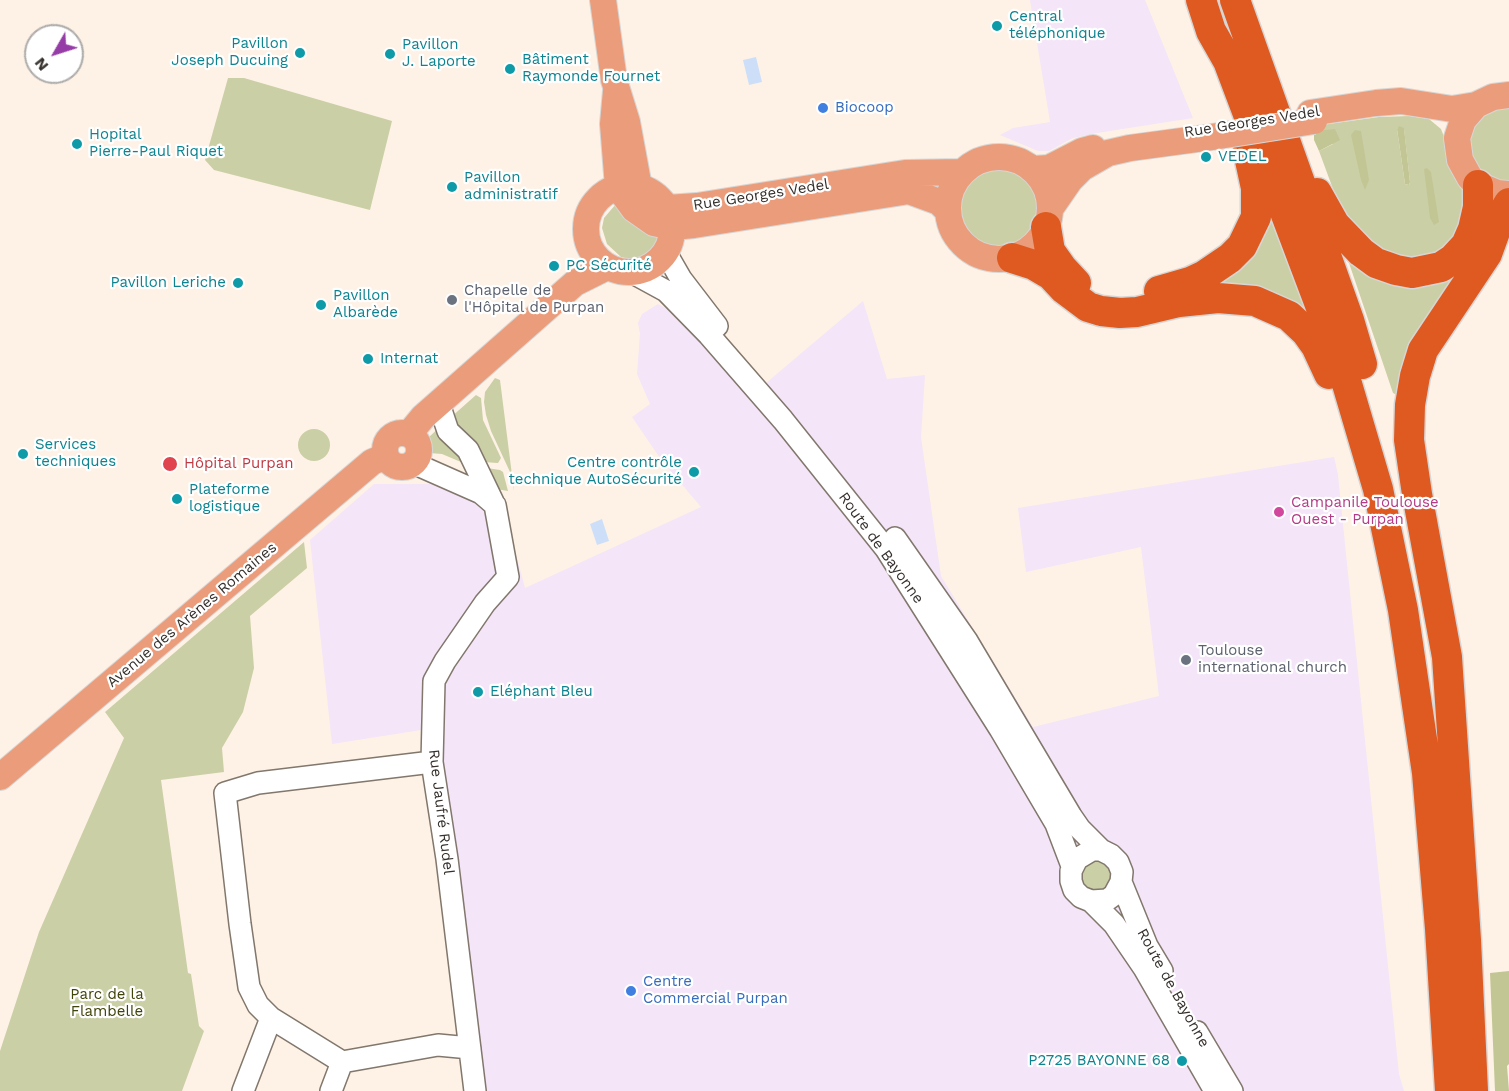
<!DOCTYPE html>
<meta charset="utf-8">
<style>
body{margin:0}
#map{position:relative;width:1509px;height:1091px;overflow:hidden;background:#fef2e6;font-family:"Work Sans",sans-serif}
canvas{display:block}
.north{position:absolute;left:24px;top:24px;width:60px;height:60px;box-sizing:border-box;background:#fff;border:2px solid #aeacab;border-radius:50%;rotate:231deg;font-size:16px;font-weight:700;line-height:24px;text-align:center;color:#35302c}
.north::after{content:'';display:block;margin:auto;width:21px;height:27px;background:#963ca7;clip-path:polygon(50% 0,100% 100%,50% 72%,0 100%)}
</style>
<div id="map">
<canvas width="1509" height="1091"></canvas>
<div class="north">N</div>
</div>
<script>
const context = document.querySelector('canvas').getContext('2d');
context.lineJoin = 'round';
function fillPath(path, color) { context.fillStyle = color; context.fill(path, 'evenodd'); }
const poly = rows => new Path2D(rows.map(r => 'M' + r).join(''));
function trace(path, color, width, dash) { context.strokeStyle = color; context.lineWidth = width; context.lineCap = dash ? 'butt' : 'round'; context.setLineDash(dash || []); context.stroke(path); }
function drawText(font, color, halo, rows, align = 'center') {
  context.font = font + ' "Work Sans",sans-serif'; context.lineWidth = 4.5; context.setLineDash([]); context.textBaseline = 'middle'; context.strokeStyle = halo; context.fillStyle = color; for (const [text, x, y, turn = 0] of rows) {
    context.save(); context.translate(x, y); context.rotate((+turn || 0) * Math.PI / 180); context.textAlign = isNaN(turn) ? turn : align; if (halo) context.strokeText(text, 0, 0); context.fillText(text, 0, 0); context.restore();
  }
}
const commercial = poly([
 [1030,0,1145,0,1193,118,1097,133,1073,138,1049,151,1038,151,1000,135,1013,128,1050,122],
 [863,301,887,379,925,375,921,437,941,576,1033,727,1159,696,1141,547,1026,572,1018,508,1334,457,1338,475,1399,1074,1404,1091,479,1091,434,728,332,744,310,540,374,484,445,484,508,524,525,588,701,507,662,461,632,417,650,404,637,374,640,334,638,323,642,314,658,304,679,315,753,394]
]);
const green = poly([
 [228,78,244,78,392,121,370,210,214,170,205,160],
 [1509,107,1509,180,1498,180,1484,174,1474,162,1469,147,1471,132,1478,119,1491,110],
 [1409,116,1429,119,1441,129,1465,191,1467,208,1456,238,1433,257,1417,260,1379,250,1363,236,1340,208,1319,151,1333,144,1314,131,1314,126,1379,117],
 [1399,127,1404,129,1410,182,1409,185,1405,184,1397,129],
 '958 209a42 42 0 1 1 84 0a42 42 0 1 1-84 0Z',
 [616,204,661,236,657,245,650,252,641,257,629,259,621,257,607,244,602,228,604,218],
 [1269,207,1312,324,1200,288],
 [1355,257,1461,264,1399,396,1393,393,1348,260],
 [495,378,500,380,514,491,510,472,491,431,486,415,484,402,485,392],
 [476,395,481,398,483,420,501,458,498,463,483,462,450,418],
 [442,425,468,465,442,454,429,453,429,437],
 '298 445a16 16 0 1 1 32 0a16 16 0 1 1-32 0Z',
 [487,468,500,470,503,472,508,491,496,489],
 [304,542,307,568,250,616,254,668,243,712,222,748,224,772,161,780,188,973,191,974,199,1026,204,1031,182,1091,0,1091,0,1051,39,932,124,738,105,712],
 '1081 876a15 15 0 1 1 30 0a15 15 0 1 1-30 0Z'
]);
const forest = poly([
 [1399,126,1404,128,1410,182,1409,185,1405,184,1397,129],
 [1335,129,1340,140,1319,151,1314,140,1314,131],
 [1355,130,1361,131,1369,180,1365,190,1361,180,1351,135],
 [1427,168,1431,172,1439,222,1434,225,1430,218,1424,169],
 [1509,971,1509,1064,1507,1066,1509,1091,1495,1091,1490,973]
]);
const water = poly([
 [756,57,762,82,749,85,743,60],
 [602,519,609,541,597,545,590,524]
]);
const minor = poly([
 [666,253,681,279,717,326],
 [633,273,666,291,709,335,783,420,886,549,1000,729,1056,824,1072,866],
 [439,404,448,431,468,450,493,502],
 [413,463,481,493,495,505,508,577,485,603,445,661,434,681,432,762,447,859,475,1091],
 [895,538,967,641,1071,816,1080,829,1101,850],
 [432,762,258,783,225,793,240,924,249,987,258,1005,271,1018,342,1062,438,1045,470,1048],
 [1121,882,1147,946,1162,971],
 [1091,901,1107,900,1114,895,1121,882,1122,872,1118,862,1111,855,1101,850,1092,850,1077,859,1071,871,1071,881,1074,890,1081,897,1091,901,1114,924,1144,968,1215,1091],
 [1197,1032,1232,1091],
 [243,1091,271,1018],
 [331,1091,342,1062]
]);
const major = poly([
 [603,0,614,80,627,122,639,187],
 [616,91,613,124,618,187,634,209,654,223,673,227,694,225,909,191,939,202,947,210],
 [1509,95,1493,97,1476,105,1463,120,1457,138,1460,160,1470,178,1478,185,1497,193,1509,194],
 [1310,113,1376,103,1401,101,1452,109,1476,105],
 '948 208a51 51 0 1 1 102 0a51 51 0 1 1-102 0Z',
 [1033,169,1049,168,1082,151,1093,148],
 '586 229a43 43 0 1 1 86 0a43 43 0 1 1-86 0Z',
 [667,208,697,206,905,173,961,172],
 [1050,209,1070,180,1082,168,1108,153,1130,148,1219,136],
 '385 450a17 17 0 1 1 34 0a17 17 0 1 1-34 0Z',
 [409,434,423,417,575,283,607,267],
 [0,777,372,462,386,456]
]);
const highway = poly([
 [1201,0,1211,31,1228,61,1337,350,1378,489,1403,610,1427,773,1440,929,1450,1091],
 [1235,0,1349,320,1362,364],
 [1317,193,1335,225,1361,252,1376,263,1396,270,1412,273,1441,267,1453,259,1466,245,1473,229,1478,207,1478,185],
 [1046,227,1050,251,1062,268,1076,283],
 [1012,258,1034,265,1051,275,1064,289,1088,307,1101,311,1120,313,1137,312,1179,302,1218,298,1255,301,1289,316,1306,332,1316,346,1329,374],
 [1159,291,1190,282,1205,275,1230,258,1242,246,1256,217,1256,188,1248,151],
 [1473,1091,1466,940,1447,657,1417,494,1409,440,1410,405,1415,376,1423,350,1487,254,1500,218,1509,203]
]);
const majorBridge = poly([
 [1219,136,1314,121]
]);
const markers = [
 [997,26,6,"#0f9aa8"],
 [300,53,6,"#0f9aa8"],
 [390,54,6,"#0f9aa8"],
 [510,69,6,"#0f9aa8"],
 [823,108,6,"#3f7fe0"],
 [77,144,6,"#0f9aa8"],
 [1206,157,6,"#0f9aa8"],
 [452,187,6,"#0f9aa8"],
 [554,266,6,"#0f9aa8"],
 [238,283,6,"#0f9aa8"],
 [452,300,6,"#6b7280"],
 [321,305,6,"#0f9aa8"],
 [368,359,6,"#0f9aa8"],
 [23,454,6,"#0f9aa8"],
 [170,464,8,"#e0444e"],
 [694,472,6,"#0f9aa8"],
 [177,499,6,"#0f9aa8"],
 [1279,512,6,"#d1479c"],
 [1186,660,6,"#6b7280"],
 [478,692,6,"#0f9aa8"],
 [631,991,6,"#3f7fe0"],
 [1182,1061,6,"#0f9aa8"]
];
const cultureNames = [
 ["Central",1009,17],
 ["téléphonique",1009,34],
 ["Pavillon",288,44,"right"],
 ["Joseph Ducuing",288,61,"right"],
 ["Pavillon",402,45],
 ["J. Laporte",402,62],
 ["Bâtiment",522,60],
 ["Raymonde Fournet",522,77],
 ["Hopital",89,135],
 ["Pierre-Paul Riquet",89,152],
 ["VEDEL",1218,157],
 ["Pavillon",464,178],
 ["administratif",464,195],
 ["PC Sécurité",566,266],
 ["Pavillon Leriche",226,283,"right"],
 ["Pavillon",333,296],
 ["Albarède",333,313],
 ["Internat",380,359],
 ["Services",35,445],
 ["techniques",35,462],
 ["Centre contrôle",682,463,"right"],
 ["technique AutoSécurité",682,480,"right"],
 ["Plateforme",189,490],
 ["logistique",189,507],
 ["Eléphant Bleu",490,692],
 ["P2725 BAYONNE 68",1170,1061,"right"]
];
const shopNames = [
 ["Biocoop",835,108],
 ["Centre",643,982],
 ["Commercial Purpan",643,999]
];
const streetNames = [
 ["Rue Georges Vedel",1252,122,-9],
 ["Rue Georges Vedel",761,195,-9],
 ["Route de Bayonne",881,548,54],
 ["Avenue des Arènes Romaines",192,615,-40],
 ["Rue Jaufré Rudel",441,812,83],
 ["Route de Bayonne",1173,988,61]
];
const worshipNames = [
 ["Chapelle de",464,291],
 ["l'Hôpital de Purpan",464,308],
 ["Toulouse",1198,651],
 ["international church",1198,668]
];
const healthNames = [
 ["Hôpital Purpan",184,464]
];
const hotelNames = [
 ["Campanile Toulouse",1291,503],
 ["Ouest - Purpan",1291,520]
];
const parkNames = [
 ["Parc de la",107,995],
 ["Flambelle",107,1012]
];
fillPath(commercial, '#f4e5f8');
fillPath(green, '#cbcfa6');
fillPath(forest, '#c2c694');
fillPath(water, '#cddff8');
trace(minor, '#82776c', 24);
trace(major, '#d7d6d5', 28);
trace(highway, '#d7d6d5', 33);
trace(minor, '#fff', 21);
trace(major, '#eb9c7a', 26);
trace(highway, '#de5a21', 30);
trace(majorBridge, '#d7d6d5', 28, []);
trace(majorBridge, '#eb9c7a', 26);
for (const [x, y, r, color] of markers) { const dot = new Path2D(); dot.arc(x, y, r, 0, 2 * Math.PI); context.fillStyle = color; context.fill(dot); trace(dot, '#fff', 2); }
drawText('15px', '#0d838f', '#fff', cultureNames, 'left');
drawText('15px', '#366cbe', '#fff', shopNames, 'left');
drawText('15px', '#35302c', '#fff', streetNames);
drawText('15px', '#5b616d', '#fff', worshipNames, 'left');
drawText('15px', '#be3a42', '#fff', healthNames, 'left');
drawText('15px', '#b23c85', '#fff', hotelNames, 'left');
drawText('15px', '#414408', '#fff', parkNames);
</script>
